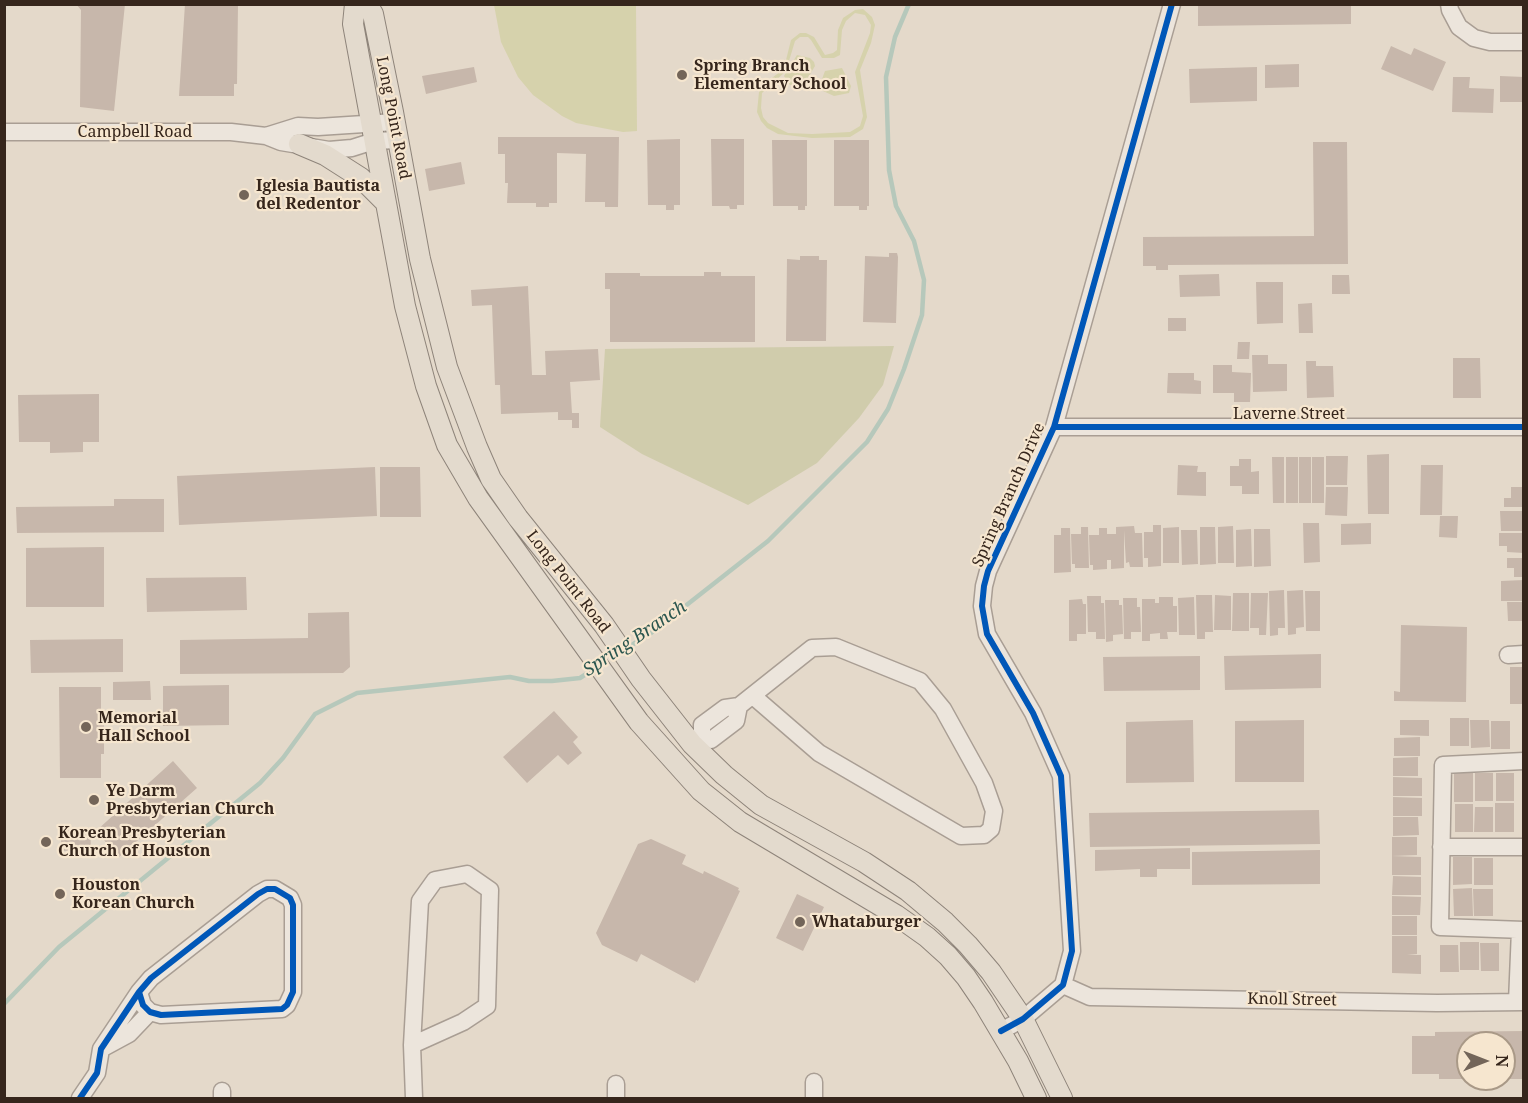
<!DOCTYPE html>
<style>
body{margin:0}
#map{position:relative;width:1528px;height:1103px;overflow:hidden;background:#e4d9ca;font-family:"Noto Serif",serif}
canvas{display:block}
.frame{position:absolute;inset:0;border:6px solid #36261c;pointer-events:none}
.north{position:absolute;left:1456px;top:1031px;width:60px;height:60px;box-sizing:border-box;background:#f6e6cf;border:2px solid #a99987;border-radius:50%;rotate:90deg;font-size:16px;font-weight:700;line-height:24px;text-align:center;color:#36261c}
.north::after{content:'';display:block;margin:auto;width:21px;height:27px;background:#736559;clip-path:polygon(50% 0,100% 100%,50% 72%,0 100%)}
</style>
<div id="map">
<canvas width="1528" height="1103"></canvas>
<div class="frame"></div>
<div class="north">N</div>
</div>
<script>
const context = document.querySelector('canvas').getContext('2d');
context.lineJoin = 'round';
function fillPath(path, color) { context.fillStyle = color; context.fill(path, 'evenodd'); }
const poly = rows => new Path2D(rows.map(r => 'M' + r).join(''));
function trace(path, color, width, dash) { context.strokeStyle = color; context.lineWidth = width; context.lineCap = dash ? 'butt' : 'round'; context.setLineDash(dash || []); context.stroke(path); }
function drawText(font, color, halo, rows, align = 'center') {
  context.font = font + ' "Noto Serif",serif'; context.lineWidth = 4.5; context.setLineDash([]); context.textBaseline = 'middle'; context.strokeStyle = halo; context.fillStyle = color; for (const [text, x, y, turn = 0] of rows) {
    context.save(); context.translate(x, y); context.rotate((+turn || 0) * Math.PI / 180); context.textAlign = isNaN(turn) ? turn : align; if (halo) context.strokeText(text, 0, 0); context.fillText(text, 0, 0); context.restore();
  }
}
const green = poly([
 [494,5,636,5,637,131,623,132,576,123,562,116,533,95,518,77,501,42],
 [863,9,872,17,875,25,871,43,860,70,867,117,863,129,850,137,812,138,778,134,767,128,761,121,757,112,759,92,764,84,781,71,785,64,791,40,800,33,806,33,814,37,825,55,833,53,837,50,838,30,843,18,855,10],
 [855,13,865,15,871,25,870,33,855,72,863,116,860,126,850,132,812,134,788,133,768,123,763,117,761,108,762,93,786,71,795,41,800,37,808,37,811,40,822,58,834,58,840,55,842,30,846,21],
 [797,55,810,58,814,62,815,66,803,86,798,87,790,85,784,76],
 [842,68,851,86,849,93,834,96,823,91,822,79,825,71]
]);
const cemetery = poly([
 [894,346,883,385,859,418,817,463,748,505,642,454,600,427,605,349]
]);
const stream = poly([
 [627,648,651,633,768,541,867,442,888,409,904,369,922,315,924,280,914,241,896,206,889,170,886,77,895,37,909,4],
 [4,1004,59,947,260,783,283,758,315,714,357,693,510,677,529,681,552,681,580,678,594,669]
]);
const building = poly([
 [76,4,125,4,114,111,80,107,81,10],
 [185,4,238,4,237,84,234,84,234,96,179,96],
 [1198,5,1351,5,1351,24,1198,26],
 [1391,46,1411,55,1414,48,1446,62,1433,91,1381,69],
 [1299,64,1299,87,1265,88,1265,65],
 [474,67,477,82,426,94,422,76],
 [1257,67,1257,101,1190,103,1189,69],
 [1500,76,1524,77,1524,102,1500,102],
 [1453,77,1470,77,1469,88,1494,89,1493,113,1452,112],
 [498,137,619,137,618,207,605,207,605,202,585,202,586,154,557,153,557,203,549,203,549,207,536,207,536,203,507,203,508,183,505,183,505,154,498,154],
 [680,139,680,205,674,205,674,210,666,210,666,205,648,205,647,140],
 [711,139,744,139,744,205,737,205,737,209,730,209,729,206,712,206],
 [772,140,807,140,807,206,805,206,805,210,798,210,798,206,773,206],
 [834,140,869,140,869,206,867,206,867,210,859,210,859,206,834,206],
 [1313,142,1347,142,1348,264,1168,265,1168,270,1156,270,1156,266,1143,266,1143,237,1314,236],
 [461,162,465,184,429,191,425,169],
 [889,253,897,253,898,257,896,323,863,322,865,256,889,257],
 [800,256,819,256,819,260,827,260,826,341,786,341,787,259,800,260],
 [704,272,721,272,721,276,755,276,755,342,610,342,610,289,605,289,605,273,640,273,640,276,704,276],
 [1219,274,1220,296,1180,297,1179,275],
 [1332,275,1349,275,1350,294,1332,294],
 [1256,282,1283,282,1283,323,1257,324],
 [528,286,532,375,546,375,545,351,598,349,600,380,570,382,572,413,579,413,579,428,572,428,572,420,558,420,558,412,501,414,500,385,495,385,492,305,472,306,471,290],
 [1312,303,1313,333,1299,333,1298,304],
 [1168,318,1186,318,1186,331,1168,331],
 [1238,342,1250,342,1249,359,1237,359],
 [1252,355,1268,355,1268,364,1287,364,1287,391,1253,392],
 [1453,358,1480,358,1481,398,1453,398],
 [1306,361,1316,361,1316,366,1333,366,1334,397,1307,398],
 [1213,365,1232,365,1232,372,1251,373,1250,402,1234,402,1234,393,1213,393],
 [1168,373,1194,373,1194,380,1201,381,1201,394,1167,393],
 [99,394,99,442,83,442,83,452,50,453,50,442,19,442,18,395],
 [1389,454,1389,514,1368,514,1367,455],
 [1326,456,1348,456,1347,485,1326,485],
 [1272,457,1284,457,1284,503,1273,503],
 [1286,457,1298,457,1298,503,1286,503],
 [1299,457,1311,457,1311,503,1299,503],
 [1312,457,1324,457,1324,503,1312,503],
 [1239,459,1251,459,1251,472,1259,471,1259,494,1242,494,1242,486,1230,486,1230,466,1239,466],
 [1178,465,1198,466,1197,472,1206,472,1206,496,1177,495],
 [1421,465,1443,465,1442,515,1420,515],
 [375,467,377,516,179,525,177,476],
 [380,467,420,467,421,517,380,517],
 [1326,487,1348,487,1347,516,1325,515],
 [1511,487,1524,487,1524,507,1504,507,1504,498,1511,498],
 [114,499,164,499,164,532,17,533,16,507,114,506],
 [1500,511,1524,511,1524,531,1501,531],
 [1440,516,1458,516,1457,538,1439,537],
 [1303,523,1319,523,1320,562,1304,563],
 [1371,523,1371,544,1341,545,1341,524],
 [1153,525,1161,525,1161,566,1148,567,1148,558,1144,558,1144,532,1153,532],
 [1134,526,1135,533,1142,533,1143,567,1130,567,1129,562,1126,563,1124,530,1124,568,1111,569,1111,560,1107,560,1107,569,1093,570,1093,565,1090,565,1089,535,1099,535,1099,528,1107,528,1107,534,1116,534,1116,527],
 [1233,526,1234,563,1218,563,1218,527],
 [1081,527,1088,527,1089,568,1075,568,1075,564,1072,564,1071,534,1081,534],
 [1179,527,1179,563,1163,563,1163,528],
 [1200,527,1215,527,1216,564,1200,565],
 [1061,528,1070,528,1071,572,1054,573,1054,535,1061,535],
 [1251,529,1252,566,1236,567,1236,530],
 [1254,529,1270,529,1271,566,1254,567],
 [1181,530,1197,530,1198,564,1182,565],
 [1499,533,1524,533,1524,553,1507,552,1507,546,1499,546],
 [104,547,104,607,26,607,26,548],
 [1507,558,1524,558,1524,577,1514,577,1514,568,1507,568],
 [246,577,247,610,147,612,146,578],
 [1524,580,1524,601,1501,601,1501,581],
 [1284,590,1285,628,1278,628,1278,635,1270,636,1269,591],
 [1303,590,1304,627,1296,628,1296,634,1288,635,1287,591],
 [1305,591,1320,591,1320,631,1306,631],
 [1233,593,1249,593,1249,631,1232,631],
 [1251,593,1268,593,1266,635,1259,635,1259,628,1250,628],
 [1196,595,1212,595,1213,632,1205,632,1205,639,1197,639],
 [1215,595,1231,596,1231,630,1214,630],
 [1087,596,1101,596,1101,603,1104,603,1105,639,1096,639,1096,632,1088,632],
 [1159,597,1173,597,1173,606,1177,606,1177,632,1167,632,1168,639,1160,639,1160,633,1150,634,1150,641,1142,641,1142,599,1155,599,1155,603,1159,603],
 [1194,597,1195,635,1179,635,1178,598],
 [1123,598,1137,598,1137,607,1140,607,1141,632,1131,632,1131,639,1124,639],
 [1082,599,1083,604,1086,604,1086,634,1077,634,1077,641,1069,641,1069,600],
 [1105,600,1119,600,1119,605,1122,605,1123,634,1113,635,1113,641,1106,642],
 [1507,602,1524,602,1524,621,1508,621],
 [349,612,350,667,343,673,180,674,180,640,308,638,308,613],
 [1401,625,1467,627,1466,702,1394,701,1394,691,1400,692],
 [123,639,123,672,31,673,30,640],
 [1321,654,1321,688,1225,690,1224,656],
 [1200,656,1200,690,1104,691,1103,657],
 [1510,667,1524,667,1524,704,1510,704],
 [150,681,151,700,113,700,113,682],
 [229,685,229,725,163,726,163,686],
 [59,687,101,687,101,714,104,714,104,754,101,754,101,778,60,778],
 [554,711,578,737,573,742,582,753,568,765,558,755,527,783,503,757],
 [1450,718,1469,718,1469,746,1450,746],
 [1193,720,1194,782,1126,783,1126,722],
 [1304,720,1304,782,1235,782,1235,721],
 [1400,720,1429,720,1429,736,1400,735],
 [1470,720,1489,720,1490,747,1471,748],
 [1491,721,1510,721,1510,749,1491,749],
 [1420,737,1420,756,1394,756,1394,738],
 [1418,757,1418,776,1393,776,1393,758],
 [173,761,197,788,119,857,96,831],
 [1454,773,1473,773,1473,802,1454,802],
 [1475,773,1493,773,1493,801,1475,801],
 [1496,773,1514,773,1514,801,1496,801],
 [1393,777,1422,778,1422,796,1393,796],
 [1393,797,1422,798,1422,816,1393,816],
 [1495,803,1514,803,1514,832,1495,832],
 [1455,804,1473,804,1473,832,1455,832],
 [1475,807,1493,807,1493,832,1474,832],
 [1319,810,1320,844,1090,847,1089,813],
 [1393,817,1418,817,1419,835,1393,836],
 [90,828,91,849,62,851,60,830],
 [1392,837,1417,837,1417,855,1392,856],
 [651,839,686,855,682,864,703,874,704,871,739,888,738,890,740,891,698,981,696,980,695,983,641,954,637,962,602,945,596,933,638,844],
 [1190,848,1190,869,1157,869,1157,877,1140,877,1140,869,1095,871,1095,850],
 [1320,850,1320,884,1192,885,1192,852],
 [1392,856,1421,857,1421,875,1392,875],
 [1453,857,1472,857,1472,884,1453,885],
 [1474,858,1493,858,1493,885,1474,885],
 [1393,876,1421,877,1421,895,1392,895],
 [1472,888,1473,916,1454,916,1453,889],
 [1473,889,1493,889,1493,916,1474,916],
 [797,894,824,907,803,951,776,938],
 [1392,896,1421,897,1420,915,1392,915],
 [1392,916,1417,916,1417,935,1392,935],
 [1392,936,1417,936,1417,954,1407,955,1421,955,1421,974,1392,973],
 [1460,942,1479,942,1479,970,1460,970],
 [1480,943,1499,943,1499,971,1481,971],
 [1440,945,1458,945,1459,972,1440,972],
 [1524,1031,1524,1079,1504,1079,1504,1043,1468,1043,1468,1079,1439,1079,1439,1074,1412,1074,1412,1036,1435,1036,1435,1032]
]);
const minor = poly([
 [1449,4,1450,10,1459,27,1474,38,1490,42,1524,42],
 [4,132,231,132,266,136,281,142,329,150,352,148,374,141,397,140],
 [266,136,298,126,318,127,395,122],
 [1054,427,1524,427],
 [1508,655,1524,654],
 [702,737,702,725,725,708,739,706,812,648,836,647,920,681,943,709,984,783,994,811,991,829,984,835,961,836,819,753,753,696],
 [702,737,711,740,736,721,739,706],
 [1524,761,1443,765,1440,927,1524,930],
 [1441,847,1524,847],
 [1063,985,1090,997,1437,1003,1524,1002],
 [1517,1002,1520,930],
 [1001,1031,1023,1019,1063,985,1072,951,1061,776,1033,713,987,634,982,606,984,586,988,571,1054,427,1172,4],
 [412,1045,463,1022,487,1006,490,890,467,874,435,880,420,901,412,1045,414,1098],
 [105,1047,129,1034,150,1012],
 [814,1082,814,1098],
 [616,1084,616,1098],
 [222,1091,222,1098],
 [80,1098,97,1073,101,1049,139,992,151,978,258,894,267,889,275,889,290,898,293,905,293,992,287,1005,282,1009,161,1015,150,1012,143,1005,139,992]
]);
const major = poly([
 [355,4,353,24,405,306,426,386,447,445,478,498,639,722,701,791,740,822,896,915,927,937,948,956,966,977,983,1002,1018,1061,1036,1098],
 [367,4,373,14,393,112,420,259,447,367,477,447,491,479,518,518,604,625,641,679,692,744,724,775,761,805,864,862,908,891,945,922,968,945,991,972,1023,1019,1062,1098],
 [299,144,325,155,361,178,386,203]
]);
const cycleway = poly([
 [1054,427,1524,427],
 [1001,1031,1023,1019,1063,985,1072,951,1061,776,1033,713,987,634,982,606,984,586,988,571,1054,427,1172,4],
 [80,1098,97,1073,101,1049,139,992,151,978,258,894,267,889,275,889,290,898,293,905,293,992,287,1005,282,1009,161,1015,150,1012,143,1005,139,992]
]);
const markers = [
 [682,75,6,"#736559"],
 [244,195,6,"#736559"],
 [86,727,6,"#736559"],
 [94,800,6,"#736559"],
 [46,842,6,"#736559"],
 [60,894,6,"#736559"],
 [800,922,6,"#736559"]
];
const poiNames = [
 ["Spring Branch",694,66],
 ["Elementary School",694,84],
 ["Iglesia Bautista",256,186],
 ["del Redentor",256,204],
 ["Memorial",98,718],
 ["Hall School",98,736],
 ["Ye Darm",106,791],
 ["Presbyterian Church",106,809],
 ["Korean Presbyterian",58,833],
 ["Church of Houston",58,851],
 ["Houston",72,885],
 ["Korean Church",72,903],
 ["Whataburger",812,922]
];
const streetNames = [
 ["Long Point Road",393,118,79],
 ["Campbell Road",135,132],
 ["Laverne Street",1289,414],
 ["Spring Branch Drive",1009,495,-66],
 ["Long Point Road",568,582,52],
 ["Knoll Street",1292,1000,1]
];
const waterNames = [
 ["Spring Branch",635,639,-34]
];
fillPath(green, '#d6d2ac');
fillPath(cemetery, '#d0ccac');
trace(stream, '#b6c8bb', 4.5);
fillPath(building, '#c7b7ab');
trace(minor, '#a99e94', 19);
trace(major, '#8e847a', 22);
trace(minor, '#ece5dc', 16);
trace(major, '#e3dacd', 20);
trace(cycleway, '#0057b8', 6);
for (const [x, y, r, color] of markers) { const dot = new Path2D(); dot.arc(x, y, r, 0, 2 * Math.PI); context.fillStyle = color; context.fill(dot); trace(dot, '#f6e6cf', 2); }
drawText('bold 16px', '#36261c', '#f6e6cf', poiNames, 'left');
drawText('16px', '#36261c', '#f6e6cf', streetNames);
drawText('italic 18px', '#2b564f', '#f6e6cf', waterNames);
</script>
